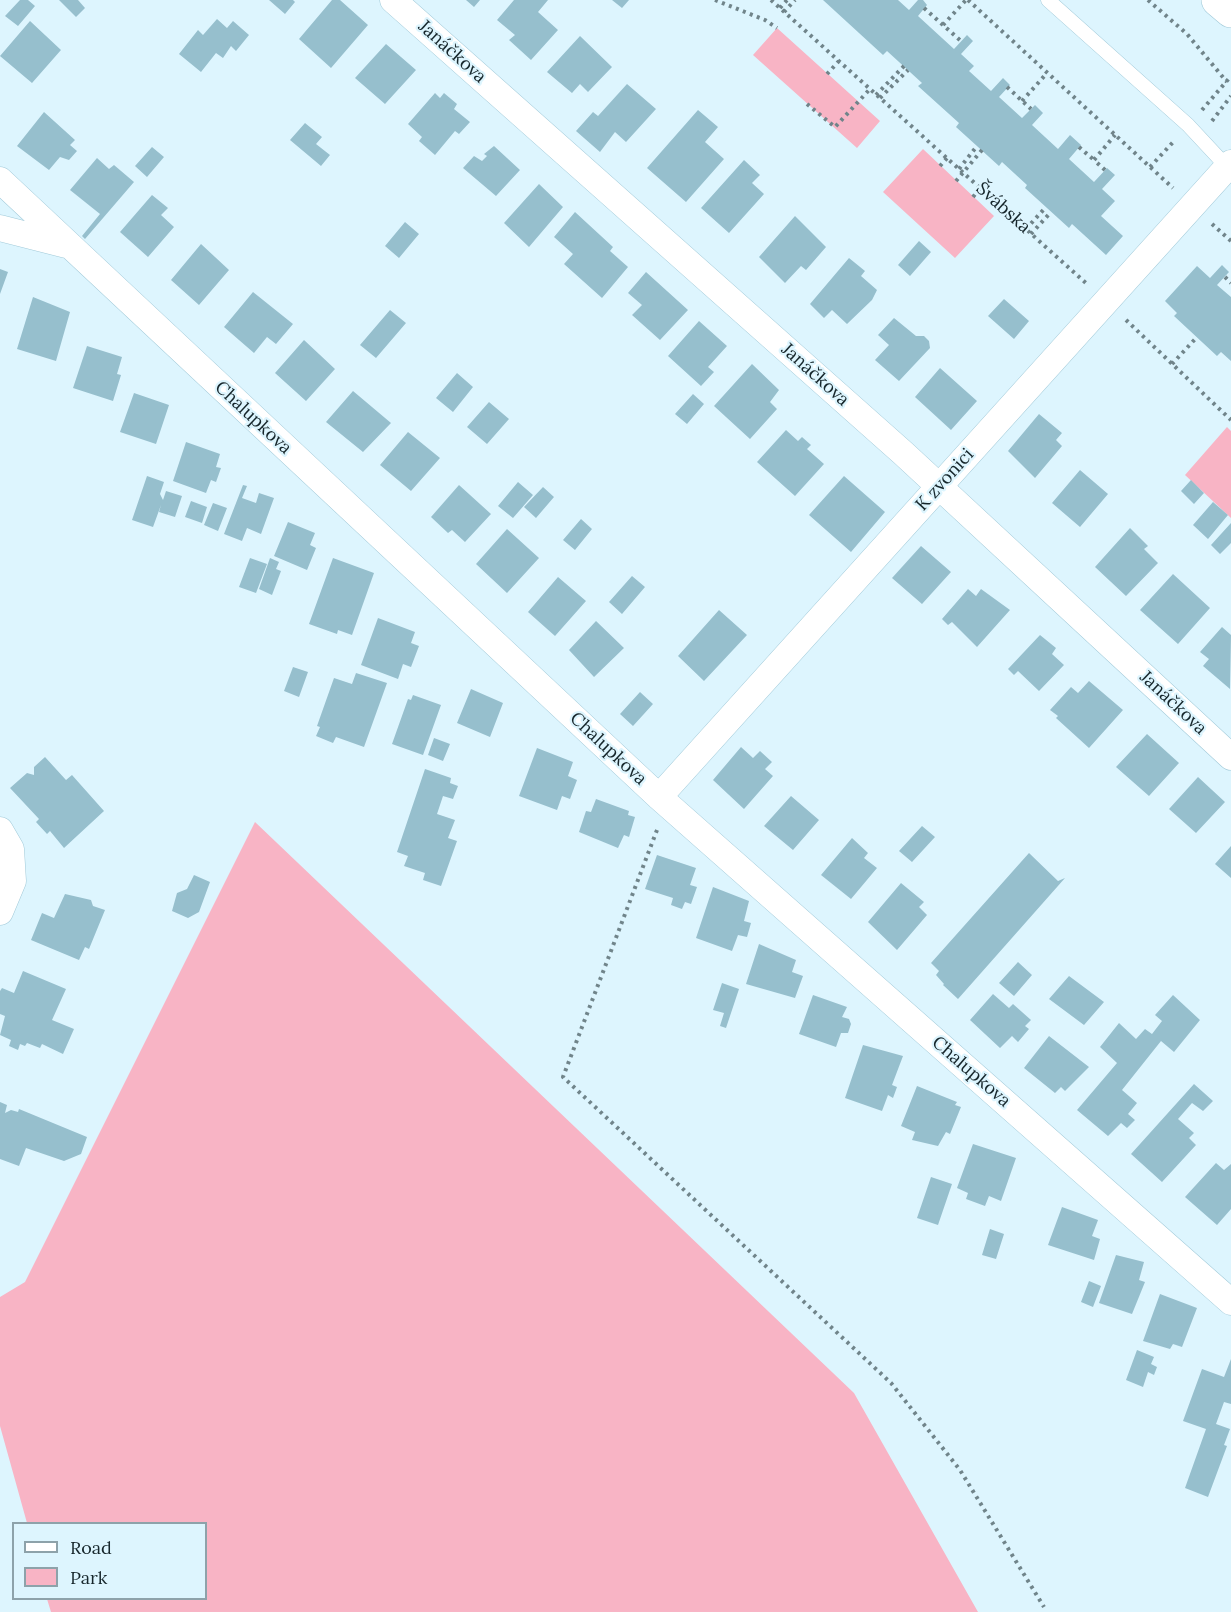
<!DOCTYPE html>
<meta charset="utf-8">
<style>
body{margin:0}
#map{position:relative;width:1231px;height:1612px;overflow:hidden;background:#ddf5fe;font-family:Lora,serif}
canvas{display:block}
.legend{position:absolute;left:12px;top:1522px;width:195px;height:78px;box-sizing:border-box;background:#ddf5fe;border:2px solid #8da2aa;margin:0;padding:8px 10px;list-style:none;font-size:18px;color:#16262b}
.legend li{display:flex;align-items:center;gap:12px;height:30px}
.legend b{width:30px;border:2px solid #8da2aa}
</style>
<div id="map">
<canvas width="1231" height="1612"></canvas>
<ul class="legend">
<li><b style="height:8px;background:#fff"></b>Road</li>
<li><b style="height:16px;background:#f8b4c5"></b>Park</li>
</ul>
</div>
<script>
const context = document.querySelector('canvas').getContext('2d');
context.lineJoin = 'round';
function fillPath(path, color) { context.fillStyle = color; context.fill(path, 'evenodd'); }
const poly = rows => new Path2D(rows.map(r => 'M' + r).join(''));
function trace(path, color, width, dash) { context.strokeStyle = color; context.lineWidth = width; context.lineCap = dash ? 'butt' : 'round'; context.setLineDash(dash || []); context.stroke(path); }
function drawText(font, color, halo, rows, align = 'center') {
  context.font = font + ' Lora,serif'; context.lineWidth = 4.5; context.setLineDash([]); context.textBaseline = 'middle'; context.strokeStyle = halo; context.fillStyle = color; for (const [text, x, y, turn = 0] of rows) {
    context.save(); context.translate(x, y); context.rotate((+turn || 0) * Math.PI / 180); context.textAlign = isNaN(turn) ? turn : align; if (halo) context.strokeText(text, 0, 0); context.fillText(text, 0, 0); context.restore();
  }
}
const green = poly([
 [777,28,880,121,857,148,753,55],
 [923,149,994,216,955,258,883,192],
 [1227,427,1231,431,1231,518,1185,475],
 [255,822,854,1393,978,1612,51,1612,47,1599,206,1598,206,1524,27,1523,0,1426,0,1297,25,1282]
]);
const building = poly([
 [20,0,28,0,35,6,18,26,5,16],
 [59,0,78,0,85,8,76,17],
 [269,0,293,0,295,2,285,14],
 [332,0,340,0,368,25,331,68,299,39],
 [466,0,480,0,474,7],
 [514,0,548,0,538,12,558,30,531,60,509,40,515,35,497,20],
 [612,0,629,0,622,8],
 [823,0,898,0,909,10,918,0,923,0,927,5,918,16,954,49,967,35,973,41,961,54,974,66,969,71,991,91,1003,78,1010,85,999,97,1022,118,1035,105,1043,113,1032,125,1058,149,1070,135,1081,145,1069,159,1094,182,1107,168,1115,175,1102,189,1115,201,1101,216,1123,236,1106,255,1072,224,1069,228,1025,188,1027,185,1002,162,999,166,956,127,959,123,918,86,922,83,887,51,883,55],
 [217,19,227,28,233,21,249,35,236,51,231,46,223,58,216,53,201,72,179,54,198,30,203,35],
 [30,21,61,50,32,83,0,56],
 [580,36,612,67,588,92,580,84,572,93,547,72],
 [386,44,416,70,385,104,355,78],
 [627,84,656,109,626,142,615,132,600,152,576,131,593,112,598,116],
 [435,93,440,98,444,93,457,104,454,109,470,122,459,134,455,131,435,155,419,141,422,137,408,124],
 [698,110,718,127,705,142,724,159,686,202,647,168],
 [44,112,75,140,70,145,77,151,69,160,60,157,49,170,17,146],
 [305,123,322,137,316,144,330,155,321,166,290,140],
 [494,146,520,170,496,196,463,168,474,156,482,161,487,156,484,154],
 [152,147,164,157,147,177,135,166],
 [97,158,109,169,114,165,134,182,85,239,82,236,100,214,70,190],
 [744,160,760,175,752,183,764,194,729,233,701,208],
 [539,184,563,207,529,247,504,223],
 [152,195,168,208,161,215,174,227,148,257,120,232],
 [575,212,613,247,610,251,628,267,602,298,564,264,573,254,554,237],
 [795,216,826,247,806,270,801,266,785,283,759,257],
 [405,222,419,234,399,258,385,246],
 [919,241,931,252,910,276,898,265],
 [201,244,229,270,199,305,171,280],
 [849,258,865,271,861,276,877,290,872,300,847,324,832,310,824,318,810,304],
 [1222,265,1229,272,1217,285,1231,297,1231,361,1221,352,1217,356,1174,316,1177,313,1165,301,1197,266,1210,278],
 [0,269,8,272,0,294],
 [646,272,688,310,660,340,632,315,642,305,628,293],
 [253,292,293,324,276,344,267,337,254,353,224,327],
 [33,297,70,312,56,361,17,349],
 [1004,299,1029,321,1014,339,988,316],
 [390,310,406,323,376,358,360,345],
 [894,318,916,336,924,336,929,341,930,348,899,381,875,360,889,345,878,335],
 [699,321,727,346,708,367,714,372,701,386,668,356],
 [304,340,335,369,306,401,275,373],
 [87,346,122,357,117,374,121,375,113,401,73,388],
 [752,364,779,390,770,402,777,409,750,439,714,406],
 [940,368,977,401,951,430,915,397],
 [457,373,473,387,453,412,436,398],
 [353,391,391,423,363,452,326,422],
 [134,393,169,405,156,444,120,432],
 [693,394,704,404,687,424,675,414],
 [489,402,509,419,487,444,467,427],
 [1039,414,1062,433,1056,440,1062,446,1035,478,1008,451],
 [786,430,798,441,802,437,811,445,807,449,824,464,795,496,757,462],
 [408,432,440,458,411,491,380,465],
 [186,442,220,454,216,467,221,468,216,482,211,480,206,493,173,481],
 [1080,470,1108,494,1080,527,1052,503],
 [147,476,164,482,160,494,163,500,166,491,182,496,175,517,159,512,161,505,153,527,132,520],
 [844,476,885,512,851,552,809,515],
 [1191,480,1204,493,1194,504,1181,491],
 [518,482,533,495,513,518,498,506],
 [243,485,247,486,242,498,256,503,259,493,274,498,261,534,247,528,242,541,224,534],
 [459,485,491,514,465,542,452,530,448,533,431,517],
 [543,487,554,497,536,518,524,507],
 [191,501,207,507,202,523,185,517],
 [1213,502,1228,515,1208,539,1193,525],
 [213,503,227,508,218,531,204,525],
 [581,519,592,529,575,550,563,540],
 [288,522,315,533,310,545,316,548,307,570,274,556],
 [1231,523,1231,543,1220,554,1211,545],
 [1130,528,1148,546,1144,549,1158,563,1126,596,1095,567],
 [507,529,539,558,507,593,476,564],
 [921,546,951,572,922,604,892,578],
 [250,558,267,564,256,593,239,587],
 [270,558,279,562,276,569,281,571,272,595,259,589],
 [333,558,374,573,352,635,338,630,337,634,309,624],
 [1173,574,1210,608,1178,644,1140,610],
 [632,576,645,587,622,614,609,602],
 [558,577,586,601,555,636,528,612],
 [968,589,976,596,981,589,1010,610,977,647,952,622,948,625,942,619],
 [719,610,747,635,704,681,678,656],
 [378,618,415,632,411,643,419,646,411,667,403,664,398,679,361,665],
 [596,621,624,648,594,677,569,650],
 [1222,627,1231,635,1230,689,1203,666,1209,659,1200,652],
 [1040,635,1056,648,1052,654,1064,665,1039,691,1018,671,1014,675,1008,669],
 [293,667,308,672,299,697,284,691],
 [356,673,387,683,364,747,336,737,333,743,316,736,320,727,317,726,334,678,352,684],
 [1089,681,1123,710,1089,748,1056,718,1058,716,1050,710,1071,687,1078,693],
 [471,689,503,703,490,737,457,723],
 [640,692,653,704,633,726,620,714],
 [413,695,441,705,423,755,392,744,408,699,411,700],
 [1147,734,1179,763,1149,796,1116,767],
 [434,738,450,744,443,761,428,755],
 [741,747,753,758,760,751,772,762,765,769,773,776,744,809,713,780],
 [537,748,573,762,568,776,577,780,570,799,562,796,557,810,519,796],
 [45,757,66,780,72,775,104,811,64,848,50,831,47,834,36,822,39,819,10,788,27,773,34,775,34,767],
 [425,769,451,778,450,783,458,786,453,799,443,796,437,814,455,820,448,838,457,841,441,886,423,880,425,873,404,866,408,856,397,852],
 [1198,777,1225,802,1196,833,1169,809],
 [791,796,819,820,793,850,764,826],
 [596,799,629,811,628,815,635,817,629,837,624,835,618,848,579,832,586,811,591,812],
 [922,826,935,837,912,862,899,851],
 [852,838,868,853,864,858,877,868,851,899,821,875],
 [1231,846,1231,878,1215,864],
 [1029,853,1058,881,1065,878,958,999,943,985,944,984,936,975,939,971,931,963],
 [657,855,696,868,690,885,697,887,691,904,685,902,682,909,671,905,673,898,645,889],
 [194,875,210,882,199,912,188,918,172,911,177,893,187,889],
 [901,883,924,902,919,907,927,915,897,950,868,922],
 [713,887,749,901,744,921,751,923,747,937,738,935,732,951,696,938],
 [65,894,91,900,93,906,105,910,89,949,85,947,79,960,31,940,42,913,54,918],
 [759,944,796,960,792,972,803,976,795,998,746,984],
 [1018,962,1032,975,1014,996,999,983],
 [23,971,66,989,52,1020,74,1029,63,1054,42,1044,40,1048,27,1043,25,1046,20,1044,18,1050,9,1046,11,1040,0,1035,5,1016,0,1014,0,991,2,988,14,993],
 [1069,976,1104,1002,1084,1025,1049,999],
 [722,983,739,989,726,1028,720,1026,724,1013,713,1010],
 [993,994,1009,1008,1013,1004,1031,1020,1025,1026,1029,1029,1018,1042,1012,1036,1000,1048,970,1020],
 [813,995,847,1007,842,1017,849,1019,851,1024,848,1033,841,1033,836,1047,799,1034],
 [1173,995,1200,1020,1174,1052,1161,1041,1122,1090,1137,1103,1128,1114,1135,1120,1127,1128,1121,1123,1108,1136,1077,1110,1117,1063,1100,1047,1119,1023,1136,1039,1145,1029,1152,1034,1162,1021,1155,1015],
 [1049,1036,1089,1067,1065,1091,1061,1087,1055,1093,1024,1068],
 [863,1045,903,1056,892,1085,897,1087,893,1098,888,1095,882,1111,845,1098],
 [1194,1084,1213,1101,1203,1111,1192,1103,1178,1119,1194,1133,1189,1138,1196,1145,1162,1182,1131,1154],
 [917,1086,957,1102,955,1105,961,1107,950,1134,946,1132,938,1146,912,1140,915,1132,901,1126],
 [0,1102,7,1105,5,1113,11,1110,18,1112,19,1109,87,1137,81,1154,64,1161,26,1148,19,1166,0,1159],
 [973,1144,1016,1158,1001,1201,989,1196,985,1206,966,1199,968,1193,957,1188],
 [1216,1163,1224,1170,1231,1164,1231,1209,1217,1225,1185,1197],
 [931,1177,952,1184,938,1225,917,1218],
 [1062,1207,1098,1220,1092,1236,1100,1239,1094,1260,1048,1245],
 [990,1229,1004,1234,996,1259,982,1255],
 [1116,1255,1144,1262,1139,1280,1145,1282,1132,1314,1099,1303],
 [1089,1281,1101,1286,1093,1307,1081,1302],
 [1160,1294,1197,1308,1182,1347,1173,1344,1170,1349,1143,1341],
 [1137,1350,1154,1357,1151,1364,1157,1367,1154,1375,1148,1372,1143,1387,1126,1380],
 [1231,1359,1231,1404,1224,1402,1216,1424,1230,1429,1224,1445,1227,1446,1208,1497,1185,1488,1206,1429,1183,1421,1202,1369,1224,1377]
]);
const path = poly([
 [715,0,765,20,777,28],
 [771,0,1087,284],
 [968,0,1173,188],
 [1148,0,1187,34,1227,82],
 [780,8,787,0],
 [924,8,961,41],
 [784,12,795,0],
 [943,25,966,0],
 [827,74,839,61],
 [1007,87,1031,109],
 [876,95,904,66],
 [880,98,908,70],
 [1022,101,1047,73],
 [807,104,835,127,870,89],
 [1202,110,1231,76],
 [1212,121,1231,96],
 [1079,147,1094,160],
 [940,166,947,158],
 [1150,167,1175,140],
 [959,169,977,146],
 [1105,170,1094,160,1115,135],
 [956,181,982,150],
 [973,197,980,188],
 [1212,224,1231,241],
 [1026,229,1046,207],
 [1031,234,1051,212],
 [1225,277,1231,283],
 [1126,320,1231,420],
 [1172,364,1197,337],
 [657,830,563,1077,891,1383,960,1470,1044,1607]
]);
const lane = poly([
 [1048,0,1188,125,1229,169]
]);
const street = poly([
 [393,0,903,453,1231,757],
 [0,180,659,797,1231,1302],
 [0,228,66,245],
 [659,797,1231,163],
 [0,830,11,849,13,881,0,912]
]);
const secondary = poly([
 [1218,0,1231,11]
]);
const streetNames = [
 ["Janáčkova",452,52,42],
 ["Švábska",1003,208,42],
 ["Janáčkova",815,375,42],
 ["Chalupkova",253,418,43],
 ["K zvonici",945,480,-48],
 ["Janáčkova",1173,703,43],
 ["Chalupkova",608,749,43],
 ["Chalupkova",971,1072,41]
];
fillPath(green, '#f8b4c5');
fillPath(building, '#96bfcd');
trace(lane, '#a0c9d8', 15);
trace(street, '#a0c9d8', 27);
trace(secondary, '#a0c9d8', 34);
trace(path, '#70848a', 4, [3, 4.5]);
trace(lane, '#fff', 14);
trace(street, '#fff', 26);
trace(secondary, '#fff', 33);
drawText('18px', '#16262b', '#ddf5fe', streetNames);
</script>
